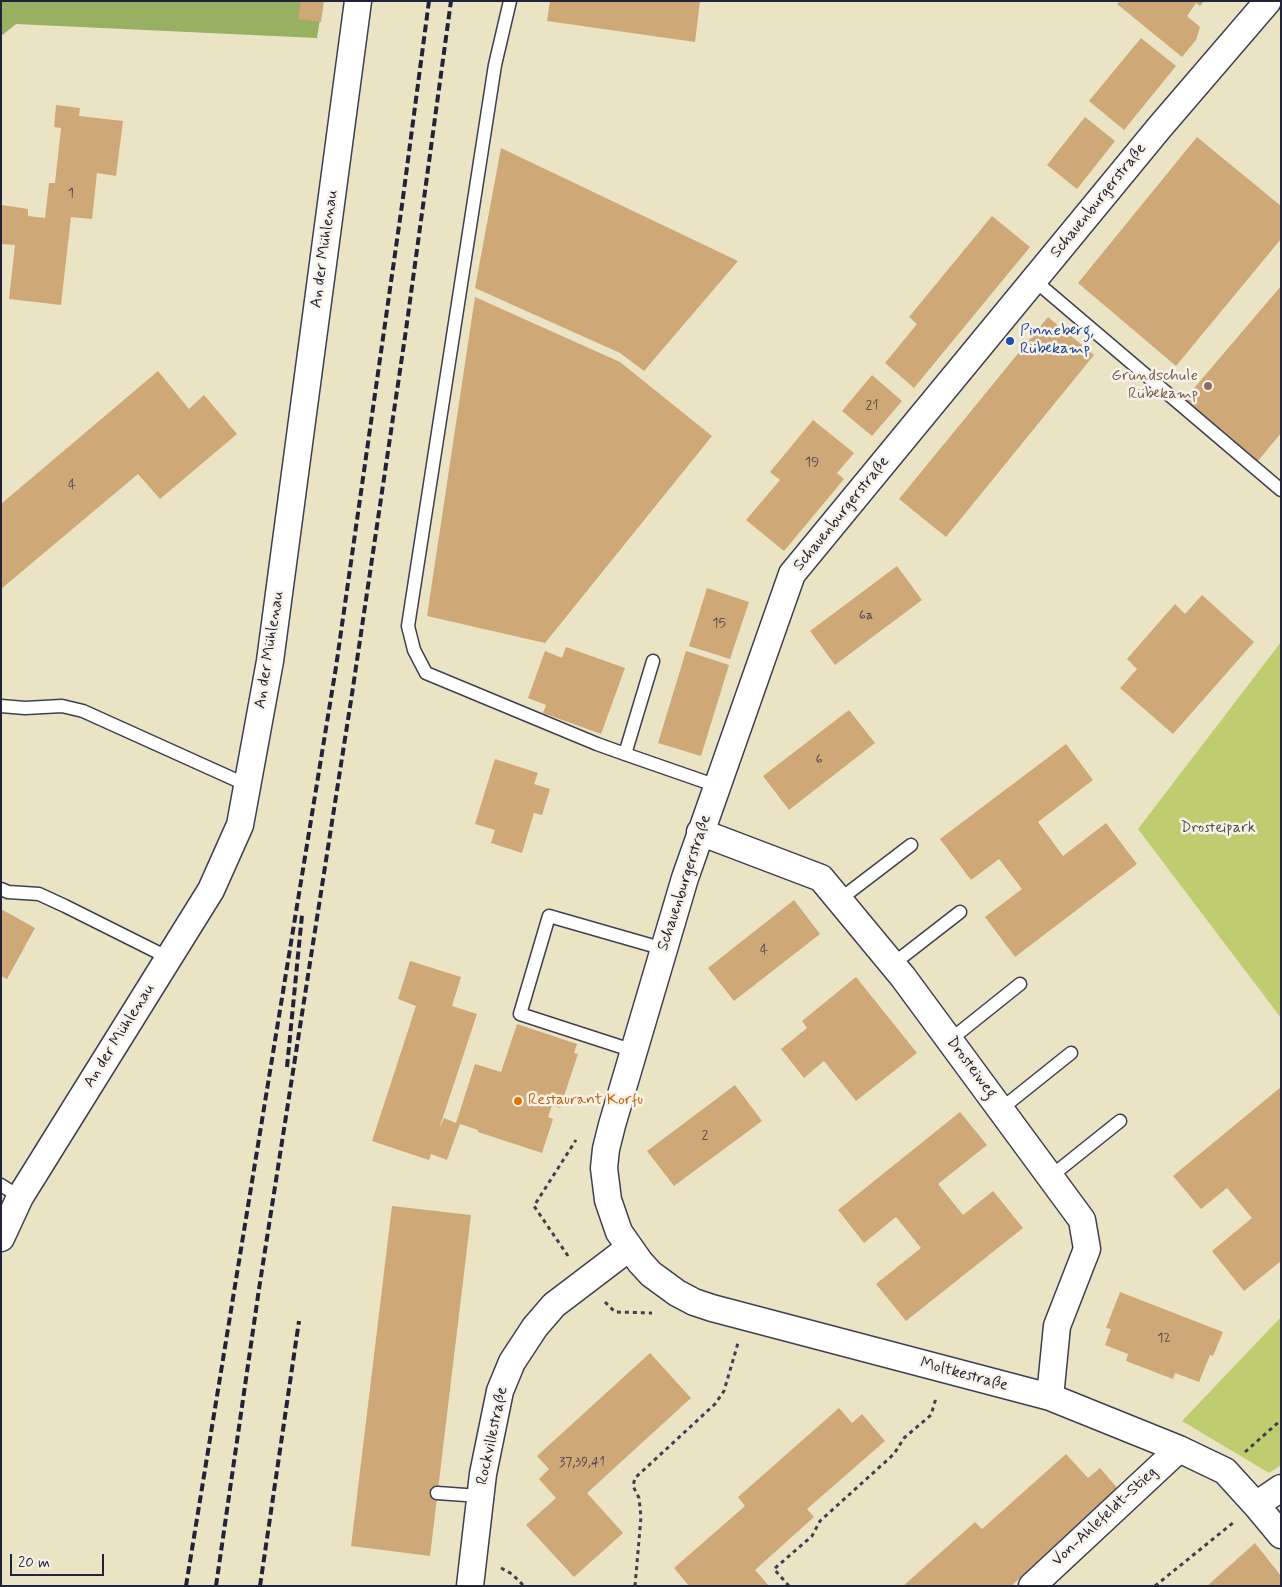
<!DOCTYPE html>
<meta charset="utf-8">
<style>
body{margin:0}
#map{position:relative;width:1282px;height:1587px;overflow:hidden;background:#eae4c5;font-family:Mynerve,sans-serif}
canvas{display:block}
.frame{position:absolute;inset:0;border:2px solid #22223b;pointer-events:none}
.scale{position:absolute;left:10px;top:1554px;width:94px;height:22px;box-sizing:border-box;border:2px solid #22223b;border-top:0;padding-left:6px;font-size:15px;line-height:18px;white-space:nowrap;color:#22223b;-webkit-text-stroke:4px #f7f3e8;paint-order:stroke}
</style>
<div id="map">
<canvas width="1282" height="1587"></canvas>
<div class="frame"></div>
<div class="scale">20 m</div>
</div>
<script>
const context = document.querySelector('canvas').getContext('2d');
context.lineJoin = 'round';
function fillPath(path, color) { context.fillStyle = color; context.fill(path, 'evenodd'); }
const poly = rows => new Path2D(rows.map(r => 'M' + r).join(''));
function trace(path, color, width, dash) { context.strokeStyle = color; context.lineWidth = width; context.lineCap = dash ? 'butt' : 'round'; context.setLineDash(dash || []); context.stroke(path); }
function drawText(font, color, halo, rows, align = 'center') {
  context.font = font + ' Mynerve,sans-serif'; context.lineWidth = 5; context.setLineDash([]); context.textBaseline = 'middle'; context.strokeStyle = halo; context.fillStyle = color; for (const [text, x, y, turn = 0] of rows) {
    context.save(); context.translate(x, y); context.rotate((+turn || 0) * Math.PI / 180); context.textAlign = isNaN(turn) ? turn : align; if (halo) context.strokeText(text, 0, 0); context.fillText(text, 0, 0); context.restore();
  }
}
const green = poly([
 [1281,642,1281,1018,1138,829],
 [1281,1317,1281,1465,1269,1473,1182,1421]
]);
const forest = poly([
 [1,1,323,1,317,38,16,24,1,36]
]);
const building = poly([
 [301,1,324,1,321,22,298,19],
 [550,1,700,1,695,42,547,21],
 [1120,1,1204,1,1200,6,1196,3,1187,16,1200,27,1196,40,1182,57,1117,4],
 [1141,38,1176,66,1124,130,1089,101],
 [56,105,80,108,79,116,123,121,116,176,97,173,92,219,71,217,61,305,9,299,15,245,1,244,2,205,28,209,28,216,45,218,49,183,55,183,61,128,54,127],
 [1085,117,1115,141,1077,189,1047,165],
 [1197,137,1281,206,1281,239,1176,366,1078,283],
 [501,148,738,261,644,371,620,353,475,288],
 [992,216,1030,247,914,388,885,363,917,324,909,317],
 [1281,286,1281,433,1257,462,1184,400],
 [475,297,620,362,712,436,545,643,427,616],
 [1048,317,1094,355,946,537,899,499],
 [158,371,189,409,204,395,237,434,160,499,138,474,1,589,1,504],
 [872,375,902,401,872,436,842,411],
 [813,420,854,453,837,473,844,479,784,551,746,520,780,480,770,472],
 [897,566,922,600,835,665,810,631],
 [707,588,749,602,730,659,689,646],
 [1202,595,1254,642,1173,734,1120,688,1137,669,1127,659,1175,604,1185,614],
 [566,647,625,668,601,734,543,713,546,705,528,698,545,651,562,658],
 [686,651,729,665,701,756,658,743],
 [849,710,875,743,789,810,763,776],
 [1066,744,1093,780,1038,822,1063,856,1106,823,1137,864,1015,957,985,917,1022,889,999,859,971,880,940,839],
 [495,759,538,773,534,784,550,789,542,815,534,813,522,853,491,843,495,830,475,824],
 [794,900,820,934,734,1001,708,968],
 [1,909,35,928,7,979,1,976],
 [410,961,461,977,452,1006,477,1014,439,1129,444,1118,456,1123,475,1064,501,1072,517,1024,577,1044,574,1053,578,1054,560,1108,552,1105,548,1117,553,1119,542,1153,478,1132,478,1130,460,1124,447,1160,431,1154,429,1160,372,1141,416,1006,398,999],
 [856,977,917,1053,856,1101,824,1061,804,1078,781,1049,807,1028,802,1021],
 [735,1085,762,1121,674,1186,647,1151],
 [1281,1087,1281,1261,1244,1291,1212,1251,1252,1218,1227,1188,1201,1209,1173,1176],
 [960,1112,987,1145,938,1184,963,1215,993,1191,1023,1228,906,1321,876,1284,921,1248,896,1217,864,1243,838,1210],
 [392,1206,471,1215,430,1556,351,1546],
 [1120,1292,1223,1332,1213,1356,1210,1355,1199,1382,1175,1373,1173,1379,1126,1361,1128,1354,1105,1345,1111,1329,1106,1328],
 [650,1353,691,1398,587,1493,623,1533,574,1577,526,1525,556,1498,539,1479,549,1469,537,1456],
 [839,1408,852,1423,862,1414,885,1441,807,1509,814,1517,755,1570,769,1586,689,1586,674,1568,745,1506,738,1497],
 [1066,1454,1088,1478,1100,1468,1119,1490,1011,1586,903,1586,975,1522,982,1529],
 [1255,1543,1281,1576,1281,1586,1207,1586]
]);
const path = poly([
 [568,1256,534,1206,576,1140],
 [605,1302,615,1312,652,1313],
 [1245,1452,1281,1420],
 [501,1568,512,1574,524,1586],
 [635,1586,641,1517,639,1498,633,1486,635,1478,715,1404,724,1391,738,1343],
 [789,1586,774,1569,812,1536,820,1521,894,1454,904,1438,931,1415,936,1398],
 [1155,1586,1234,1522]
]);
const lane = poly([
 [510,1,495,65,408,626,414,650,426,673,597,744,625,754],
 [1034,280,1281,490],
 [653,661,625,754,717,786],
 [1,706,25,708,62,706,83,711,247,785],
 [1,889,8,892,39,894,65,906,169,958],
 [839,900,911,845],
 [893,964,960,912],
 [950,1040,1020,984],
 [634,1051,520,1014,549,916,664,949],
 [1001,1109,1071,1053],
 [1050,1177,1120,1121],
 [1,1185,20,1197],
 [437,1493,480,1496]
]);
const street = poly([
 [1268,1,1159,128,792,574,685,878,612,1125,606,1149,604,1168,608,1200,619,1232,640,1262,651,1274,677,1293,694,1302,712,1308,1050,1397,1179,1449,1225,1471,1256,1505,1281,1535],
 [700,832,821,878,903,977,1082,1220,1087,1249,1057,1326,1050,1397],
 [1,1238,20,1197,211,890,240,825,270,661,358,1],
 [1256,1505,1281,1488],
 [470,1586,483,1474,500,1391,512,1362,535,1327,554,1305,629,1248],
 [1032,1586,1179,1449]
]);
const rail = poly([
 [287,1067,302,915],
 [186,1586,336,667,402,205,429,1],
 [216,1586,259,1289,352,694,406,330,451,1],
 [260,1586,299,1321]
]);
const markers = [
 [1010,341,5,"#1a4fb4"],
 [1208,386,5,"#8d6e63"],
 [518,1101,5,"#e8710a"]
];
const numberNames = [
 ["1",71,194],
 ["21",872,406],
 ["19",812,463],
 ["4",72,486],
 ["6a",866,616],
 ["15",719,624],
 ["6",819,760],
 ["4",764,951],
 ["2",705,1136],
 ["12",1164,1339],
 ["37,39,41",582,1463]
];
const streetNames = [
 ["Schauenburgerstraße",1099,201,-51],
 ["An der Mühlenau",325,249,-82],
 ["Schauenburgerstraße",842,514,-51],
 ["An der Mühlenau",270,650,-81],
 ["Schauenburgerstraße",685,883,-72],
 ["An der Mühlenau",120,1036,-58],
 ["Drosteiweg",971,1068,53],
 ["Moltkestraße",964,1375,15],
 ["Rockvillestraße",493,1436,-78],
 ["Von-Ahlefeldt-Stieg",1105,1517,-43]
];
const transitNames = [
 ["Pinneberg,",1020,332],
 ["Rübekamp",1020,350]
];
const educationNames = [
 ["Grundschule",1198,377],
 ["Rübekamp",1198,395]
];
const parkNames = [
 ["Drosteipark",1218,829]
];
const foodNames = [
 ["Restaurant Korfu",528,1101]
];
fillPath(green, '#bfcd70');
fillPath(forest, '#97b062');
fillPath(building, '#cfa878');
trace(lane, '#403f50', 15);
trace(street, '#403f50', 29);
trace(path, '#403f50', 3, [4, 4]);
trace(lane, '#fff', 12);
trace(street, '#fff', 26);
trace(rail, '#22223b', 4, [8, 4]);
for (const [x, y, r, color] of markers) { const dot = new Path2D(); dot.arc(x, y, r, 0, 2 * Math.PI); context.fillStyle = color; context.fill(dot); trace(dot, '#f7f3e8', 2); }
drawText('14px', '#4d444a', null, numberNames);
drawText('16px', '#22223b', '#f7f3e8', streetNames);
drawText('16px', '#164399', '#f7f3e8', transitNames, 'left');
drawText('16px', '#785e54', '#f7f3e8', educationNames, 'right');
drawText('16px', '#51554b', '#f7f3e8', parkNames);
drawText('16px', '#c56008', '#f7f3e8', foodNames, 'left');
</script>
